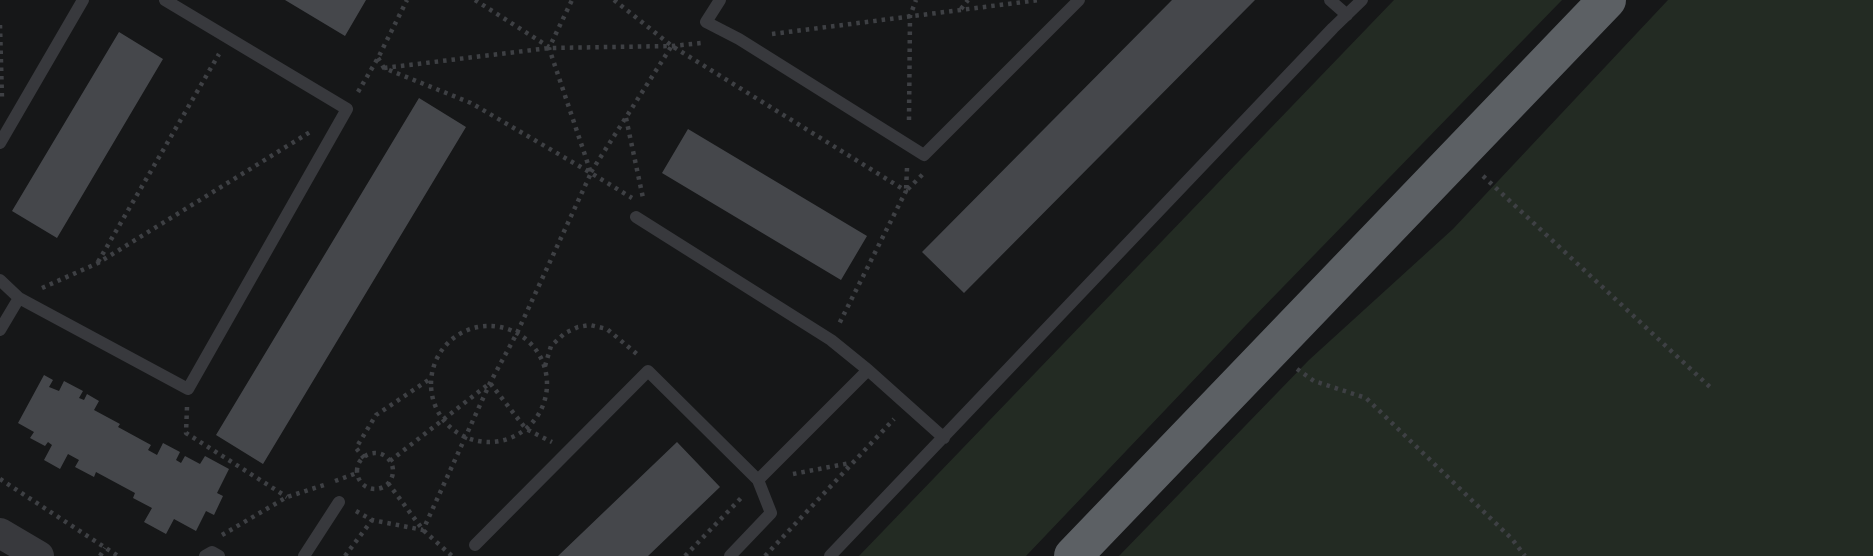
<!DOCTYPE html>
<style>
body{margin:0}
canvas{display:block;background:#161718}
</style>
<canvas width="1873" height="556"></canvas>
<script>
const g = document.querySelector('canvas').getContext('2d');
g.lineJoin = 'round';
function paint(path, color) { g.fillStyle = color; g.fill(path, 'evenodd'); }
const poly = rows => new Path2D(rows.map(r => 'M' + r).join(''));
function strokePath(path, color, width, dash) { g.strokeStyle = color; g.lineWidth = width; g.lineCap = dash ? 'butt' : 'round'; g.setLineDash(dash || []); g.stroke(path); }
const green = poly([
 [1394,0,1562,0,1246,325,1026,556,859,556],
 [1668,0,1873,0,1873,556,1119,556,1309,360,1453,229]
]);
const building = poly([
 [285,0,366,0,345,36],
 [1172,0,1255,0,964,293,922,252],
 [119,32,163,59,57,238,12,211],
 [419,98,466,127,263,464,216,435],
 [688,129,867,236,841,280,662,173],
 [44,375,53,380,49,387,59,391,64,381,83,391,79,398,84,400,87,394,99,401,94,410,120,424,118,427,151,445,148,450,157,455,163,443,180,452,176,460,181,463,185,456,200,464,205,456,229,469,217,493,223,496,214,515,206,511,196,531,174,519,166,534,144,522,152,508,133,498,135,493,96,472,94,477,75,467,79,460,68,454,60,469,44,460,52,445,48,442,45,446,30,438,34,432,18,423],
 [677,442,720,487,648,556,558,556]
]);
const path = poly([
 [475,0,549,47],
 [614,0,672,46,906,191,839,324],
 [961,9,968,0],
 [0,25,2,98],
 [772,34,1039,0],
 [378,58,384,68,471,103,591,173,549,48,572,0],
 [384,68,549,48,672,46,701,43],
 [358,92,378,58,407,0],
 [626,118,643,198],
 [909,120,910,16,916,0],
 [907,168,906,191,923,174],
 [591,172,671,47],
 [1483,176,1711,388],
 [98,262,219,54],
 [42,288,98,263,310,132],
 '431 384a58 58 0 1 1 116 0a58 58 0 1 1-116 0Z',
 [545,366,551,346,565,333,578,327,590,325,607,329,638,355],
 [1297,369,1314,381,1366,398,1512,539,1525,556],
 [187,407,186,433,287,497],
 '357 471a18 18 0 1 1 36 0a18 18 0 1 1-36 0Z',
 [364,458,356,448,376,415,430,379],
 [390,461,490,383,526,429,552,442],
 [793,474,850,463],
 [0,479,118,556],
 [335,481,357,473],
 [388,483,423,530,452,556],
 [356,511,372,520,423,530,490,383,517,333,591,173,632,198],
 [222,535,287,497,327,484],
 [100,556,105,548],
 [345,556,372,520],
 [685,556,743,496],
 [765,556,894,419]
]);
const service = poly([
 [720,0,706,22,739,39,924,155,1079,0],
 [1330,0,1347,15],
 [0,143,83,0],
 [636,217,831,340,868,370,944,438],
 [0,280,19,298,188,389,347,109,165,0],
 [0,330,19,298],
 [758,480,868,370],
 [475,545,648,371,758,480,771,513,730,556],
 [205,556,212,552,219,556],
 [304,556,339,502],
 [830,556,1333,28,1362,0]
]);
const tertiary = poly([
 [0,533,39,556]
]);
const trunk = poly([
 [1073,556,1607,0]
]);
paint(green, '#232b23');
paint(building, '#45474b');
strokePath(path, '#3e4044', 4.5, [3.5, 5]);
strokePath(service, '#38393d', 12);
strokePath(tertiary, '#38393d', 30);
strokePath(trunk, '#5c6064', 38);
</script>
